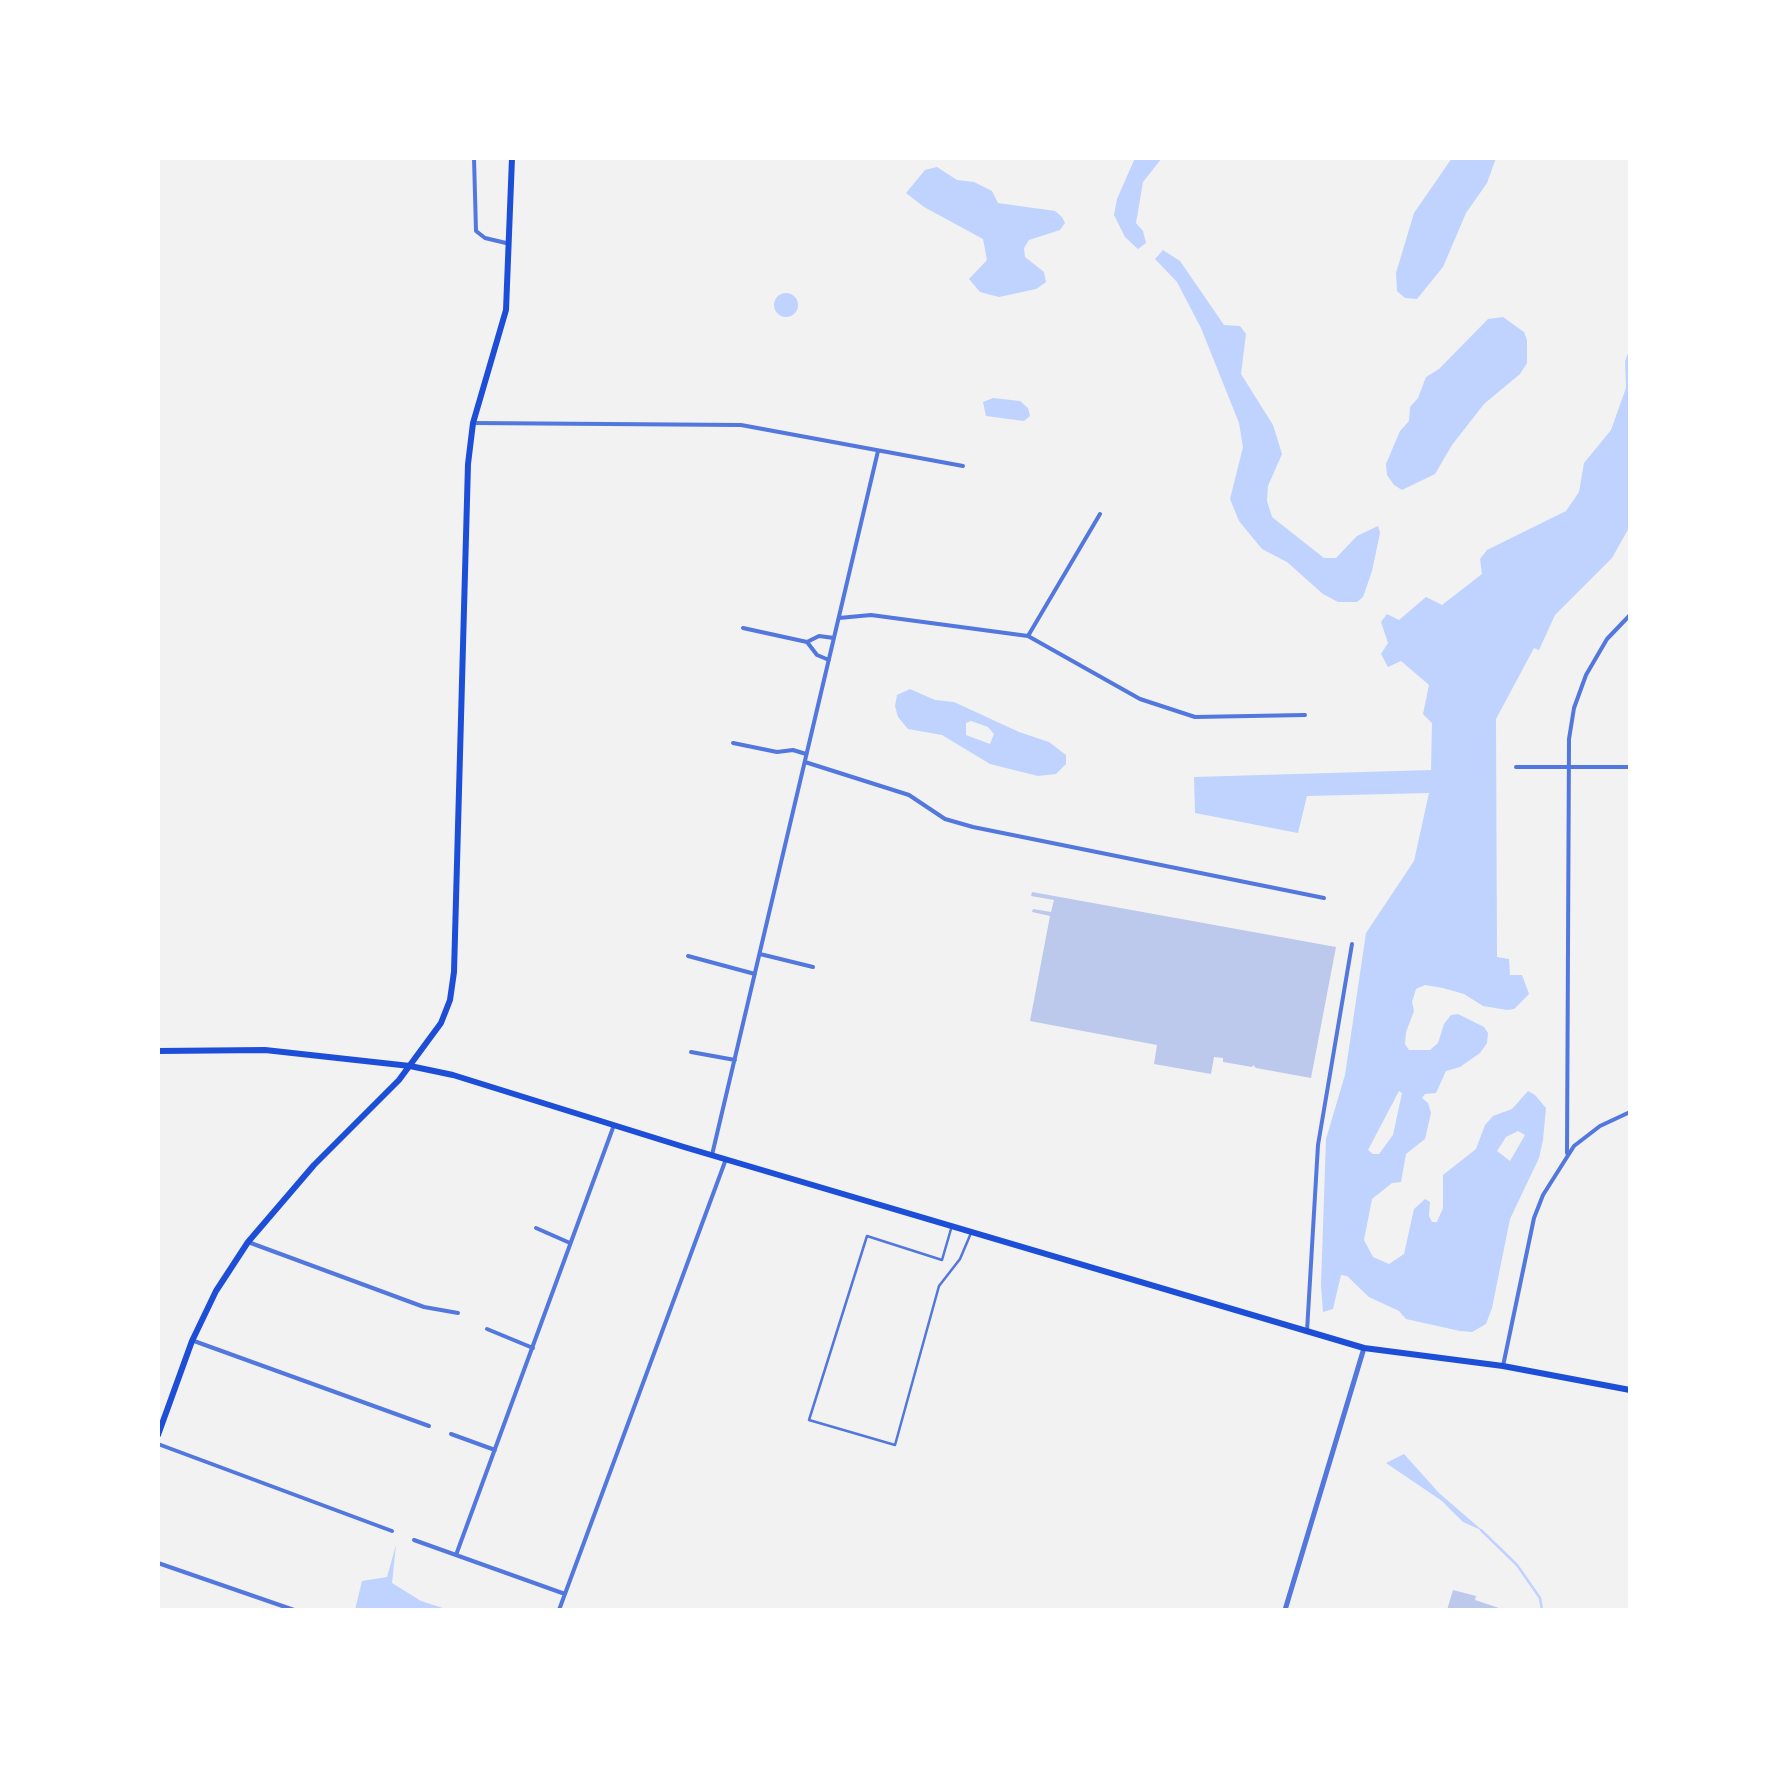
<!DOCTYPE html>
<style>
body{margin:0}
#map{position:relative;width:1788px;height:1768px;overflow:hidden;background:#f2f2f2;font-family:"Work Sans",sans-serif}
canvas{display:block}
.frame{position:absolute;inset:0;border:160px solid #fff;pointer-events:none}
</style>
<div id="map">
<canvas width="1788" height="1768"></canvas>
<div class="frame"></div>
</div>
<script>
const g = document.querySelector('canvas').getContext('2d');
g.lineJoin = 'round';
function paint(path, color) { g.fillStyle = color; g.fill(path, 'evenodd'); }
const poly = rows => new Path2D(rows.map(r => 'M' + r).join(''));
function strokePath(path, color, width, dash) { g.strokeStyle = color; g.lineWidth = width; g.lineCap = dash ? 'butt' : 'round'; g.setLineDash(dash || []); g.stroke(path); }
const water = poly([
 [1135,158,1162,158,1143,182,1136,223,1143,231,1146,243,1138,249,1125,237,1114,215,1117,199],
 [1452,158,1496,158,1487,183,1466,213,1443,267,1417,299,1405,298,1397,291,1396,273,1414,213],
 [937,167,957,180,974,182,992,191,998,203,1055,211,1062,217,1065,223,1060,230,1029,240,1024,248,1025,257,1044,272,1046,282,1036,289,999,297,980,292,969,279,987,260,983,239,924,207,906,193,925,170],
 [1163,250,1180,261,1224,325,1240,326,1246,334,1241,374,1273,425,1282,454,1268,486,1267,501,1272,517,1324,558,1336,558,1357,536,1378,526,1380,533,1372,571,1363,597,1357,602,1338,602,1323,594,1287,562,1262,549,1239,521,1230,499,1243,447,1239,423,1201,328,1177,282,1155,259],
 '774 305a12 12 0 1 1 24 0a12 12 0 1 1-24 0Z',
 [1503,317,1524,332,1527,340,1527,363,1520,374,1484,404,1452,445,1435,474,1402,490,1394,485,1387,475,1386,464,1400,431,1409,421,1410,407,1418,398,1426,377,1439,369,1488,319],
 [1630,348,1630,526,1612,558,1555,615,1539,650,1534,648,1496,719,1497,957,1509,959,1510,975,1522,975,1529,994,1514,1009,1507,1010,1483,1006,1464,994,1443,988,1425,985,1416,989,1412,1002,1414,1011,1406,1032,1405,1044,1409,1050,1430,1050,1438,1043,1444,1024,1451,1015,1458,1014,1484,1027,1488,1033,1487,1043,1480,1053,1460,1067,1446,1071,1436,1093,1425,1094,1422,1098,1428,1103,1431,1113,1425,1139,1406,1154,1401,1182,1392,1183,1372,1199,1364,1240,1373,1257,1389,1264,1404,1254,1414,1209,1425,1199,1430,1202,1429,1216,1432,1222,1437,1222,1443,1208,1443,1175,1476,1149,1485,1125,1493,1116,1512,1109,1528,1091,1535,1095,1546,1108,1543,1140,1539,1158,1510,1219,1492,1308,1486,1324,1472,1332,1460,1331,1406,1319,1399,1311,1369,1297,1347,1276,1341,1275,1333,1309,1323,1312,1321,1285,1326,1139,1345,1075,1366,933,1414,861,1429,793,1307,796,1298,833,1195,813,1194,777,1431,770,1432,723,1423,714,1429,685,1401,661,1388,667,1381,654,1388,643,1381,622,1387,614,1399,620,1426,597,1442,605,1482,574,1480,559,1487,550,1566,511,1579,492,1584,463,1611,430,1626,388,1625,361],
 [1399,1091,1402,1093,1393,1135,1379,1154,1373,1154,1368,1150],
 [1518,1131,1525,1135,1510,1161,1497,1151,1506,1137],
 [993,398,1020,401,1028,408,1030,416,1024,421,986,416,983,402],
 [910,689,935,700,954,702,1019,732,1049,742,1066,755,1066,764,1056,774,1038,776,990,764,942,735,908,729,898,717,895,706,897,695],
 [971,721,988,727,994,734,990,744,966,735,966,723],
 [1404,1454,1439,1493,1483,1531,1463,1522,1442,1501,1386,1463],
 [396,1545,392,1583,421,1601,449,1610,355,1610,362,1581,387,1577]
]);
const stream = poly([
 [1481,1530,1517,1565,1540,1598,1542,1610]
]);
const building = poly([
 [1032,892,1336,947,1311,1078,1256,1068,1253,1065,1252,1067,1223,1062,1223,1058,1214,1057,1211,1074,1154,1064,1157,1045,1030,1021,1050,916,1032,912,1033,909,1051,912,1054,900,1031,896],
 [1453,1590,1476,1596,1475,1600,1505,1610,1447,1610]
]);
const service = poly([
 [951,1229,942,1260,867,1236,809,1420,895,1445,939,1286,960,1259,971,1233]
]);
const minor = poly([
 [474,158,476,231,485,238,506,243],
 [473,423,741,425,963,466],
 [839,618,871,615,1028,636,1140,699,1195,717,1305,715],
 [743,628,807,642,819,636,834,638],
 [1028,636,1100,514],
 [807,642,817,655,829,660],
 [733,743,777,752,793,750,806,754],
 [805,762,909,795,945,819,973,827,1324,898],
 [1516,767,1630,767],
 [760,954,813,967],
 [688,956,755,974],
 [691,1052,735,1060],
 [1567,1153,1569,739,1574,708,1586,675,1607,639,1630,615],
 [712,1155,878,451],
 [536,1228,570,1243],
 [248,1242,424,1307,458,1313],
 [487,1329,533,1348],
 [1307,1331,1318,1145,1352,944],
 [194,1341,429,1426],
 [1503,1366,1534,1218,1543,1195,1574,1146,1600,1126,1630,1112],
 [451,1434,495,1450],
 [158,1444,392,1531],
 [414,1540,565,1594],
 [456,1555,614,1125],
 [158,1563,294,1610],
 [559,1610,726,1159]
]);
const tertiary = poly([
 [1285,1610,1364,1348]
]);
const secondary = poly([
 [158,1435,192,1341,216,1291,248,1242,314,1165,399,1080,441,1023,450,1000,454,972,468,464,473,423,506,310,512,158]
]);
const primary = poly([
 [158,1051,265,1050,410,1066,453,1075,684,1147,1364,1348,1503,1366,1630,1390]
]);
paint(water, '#bfd3fe');
strokePath(stream, '#bfd3fe', 2.5);
paint(building, '#bdc9ec');
strokePath(service, '#5277de', 2.5);
strokePath(minor, '#5277de', 4);
strokePath(tertiary, '#5277de', 5);
strokePath(secondary, '#1d4ed8', 6);
strokePath(primary, '#1d4ed8', 6);
</script>
